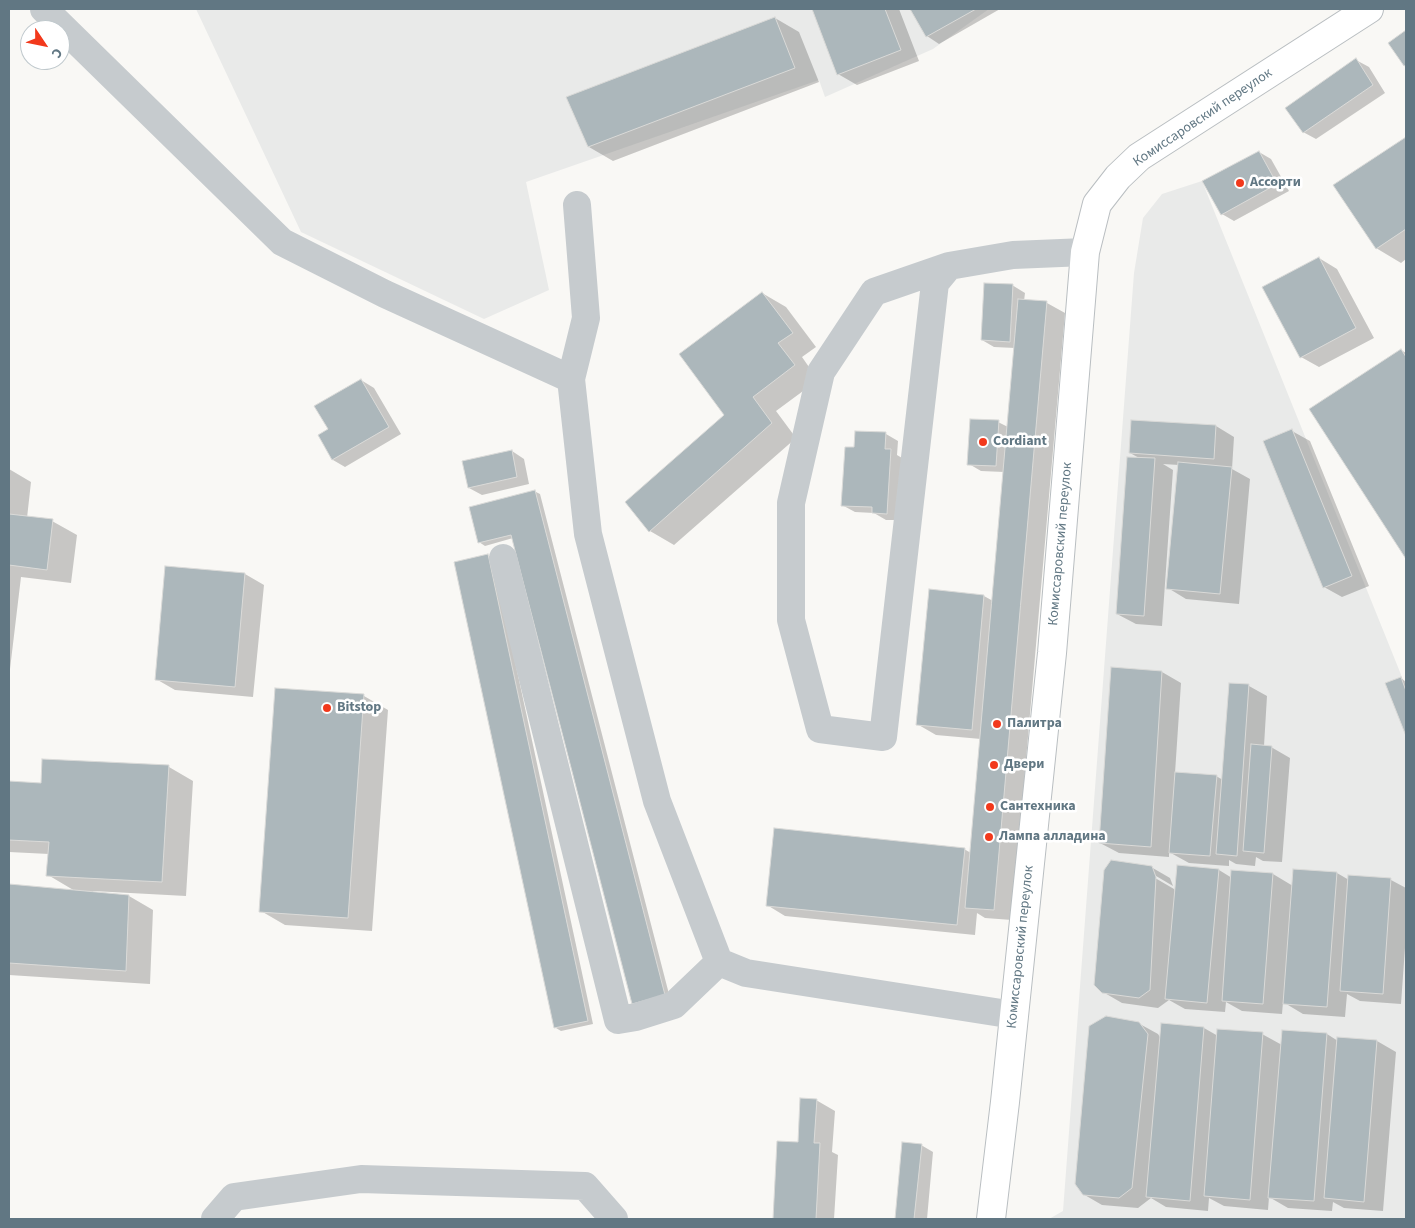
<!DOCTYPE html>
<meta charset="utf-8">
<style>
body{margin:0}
#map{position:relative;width:1415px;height:1228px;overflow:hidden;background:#f9f8f5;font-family:"Source Sans 3",sans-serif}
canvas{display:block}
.frame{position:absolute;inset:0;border:10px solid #617783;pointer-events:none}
.north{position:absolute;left:20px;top:20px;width:50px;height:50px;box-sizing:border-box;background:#fff;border:1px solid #c0c9cd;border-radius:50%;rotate:124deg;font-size:14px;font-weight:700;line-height:20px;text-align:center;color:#617783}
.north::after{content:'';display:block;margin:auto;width:18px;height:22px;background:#f2391c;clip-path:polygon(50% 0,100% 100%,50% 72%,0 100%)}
</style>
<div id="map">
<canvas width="1415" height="1228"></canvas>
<div class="frame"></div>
<div class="north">С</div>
</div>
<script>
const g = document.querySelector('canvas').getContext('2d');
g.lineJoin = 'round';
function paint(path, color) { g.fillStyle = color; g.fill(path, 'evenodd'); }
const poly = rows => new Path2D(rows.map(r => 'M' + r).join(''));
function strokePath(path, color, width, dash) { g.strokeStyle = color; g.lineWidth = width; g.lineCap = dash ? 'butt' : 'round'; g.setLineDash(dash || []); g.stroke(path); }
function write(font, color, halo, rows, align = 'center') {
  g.font = font + ' "Source Sans 3",sans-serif'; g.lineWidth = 5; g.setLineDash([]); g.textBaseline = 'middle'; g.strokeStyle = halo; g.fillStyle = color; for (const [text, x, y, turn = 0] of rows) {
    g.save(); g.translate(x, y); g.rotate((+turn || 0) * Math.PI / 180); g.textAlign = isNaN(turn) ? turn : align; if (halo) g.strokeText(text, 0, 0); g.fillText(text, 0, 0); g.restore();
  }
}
const built = poly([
 [196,9,989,9,933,49,825,97,819,80,526,182,549,290,484,319,301,232],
 [1202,181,1406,687,1406,1219,1049,1219,1063,1211,1134,273,1143,218,1162,194]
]);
const shadow = poly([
 [813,9,899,9,919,61,857,85,838,74],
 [911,9,1000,9,939,44,927,36],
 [775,18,799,32,819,82,613,161,589,147],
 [1356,60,1369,67,1385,93,1316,139,1303,132],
 [1406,138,1406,259,1401,263,1376,248,1335,185],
 [1259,152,1271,159,1289,191,1234,221,1222,214],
 [1319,258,1337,269,1374,338,1319,367,1301,357],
 [1012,285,1025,293,1024,301,1047,303,1065,313,1012,920,985,918,977,913,975,935,785,916,767,905,964,849,971,853,981,739,936,735,917,724,930,591,984,596,993,601,1004,472,981,471,969,464,998,422,1008,427,1015,348,994,347,982,340],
 [762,293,786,307,816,347,802,357,818,380,776,411,796,438,674,545,650,531,726,415],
 [1401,350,1406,353,1406,556,1311,410],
 [361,380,374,388,401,434,345,467,333,460,319,435,329,430],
 [1216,426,1234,437,1232,469,1250,479,1239,604,1186,599,1168,588,1179,465,1163,464,1173,470,1162,626,1136,624,1117,614,1141,459,1130,453],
 [1292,431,1310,441,1369,586,1342,597,1324,587],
 [886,434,898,441,897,455,902,458,899,520,886,520,874,513,855,512,842,505,855,449],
 [512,451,524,459,529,484,482,495,469,488],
 [9,469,31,482,27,518,52,521,77,535,71,583,21,577,10,669],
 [534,491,540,494,670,998,639,1007,513,538,485,546,479,542],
 [488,555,493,559,593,1024,561,1031,556,1028],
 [166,568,245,574,264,585,253,697,175,690,156,679],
 [1112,669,1162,672,1181,683,1175,773,1216,776,1223,780,1249,686,1267,696,1264,746,1271,747,1290,758,1282,862,1263,861,1256,857,1255,866,1236,864,1229,860,1229,866,1189,863,1169,852,1169,857,1119,853,1100,843],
 [1401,678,1406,682,1406,733,1387,684],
 [277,689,364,696,388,710,372,931,285,925,261,911],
 [169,767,193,781,186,896,93,891,93,893,129,896,153,910,150,984,9,975,9,885,75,891,48,875,49,854,9,852,9,783,42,784],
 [1151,867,1170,878,1173,886,1151,873,1150,875,1174,889,1176,894,1219,870,1232,878,1273,874,1293,886,1337,873,1349,880,1391,880,1406,888,1406,934,1401,1004,1360,1001,1347,994,1345,1017,1303,1014,1283,1002,1282,1014,1242,1011,1226,1002,1225,1012,1185,1009,1169,1000,1158,1008,1122,1003,1103,992],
 [1138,1023,1158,1034,1161,1039,1162,1024,1204,1028,1218,1036,1262,1034,1282,1045,1283,1031,1327,1034,1338,1041,1339,1038,1377,1041,1396,1052,1383,1211,1344,1208,1333,1202,1332,1211,1288,1208,1269,1197,1268,1210,1224,1206,1209,1198,1208,1211,1166,1207,1151,1198,1138,1208,1102,1205,1083,1194],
 [816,1100,835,1111,832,1152,838,1155,834,1219,774,1219,778,1142,799,1143],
 [903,1144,921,1145,933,1152,927,1219,896,1219]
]);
const building = poly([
 [812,9,885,9,901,50,837,75,812,9],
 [910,9,976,9,926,37,910,9],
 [775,17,795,68,588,147,566,97,775,17],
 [1406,30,1406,65,1404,66,1388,43,1406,30],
 [1356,58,1373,85,1303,133,1285,108,1356,58],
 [1406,137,1406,229,1376,249,1333,185,1406,137],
 [1259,151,1277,184,1221,215,1202,181,1259,151],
 [1319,257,1356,328,1300,358,1262,287,1319,257],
 [984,283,1013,284,1010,342,981,340,984,283],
 [762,292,793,333,778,343,795,365,753,397,772,423,649,532,625,502,724,415,679,354,762,292],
 [1018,299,1047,301,994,910,965,908,1018,299],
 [1401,349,1406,357,1406,559,1309,409,1401,349],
 [361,379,389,427,332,460,318,435,328,429,314,406,361,379],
 [970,419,999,420,996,466,967,465,970,419],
 [1131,420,1216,425,1214,459,1129,453,1131,420],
 [1292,429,1352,576,1323,588,1263,441,1292,429],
 [855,431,886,432,885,449,891,449,887,514,872,513,872,507,841,506,845,447,854,447,855,431],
 [512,450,517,477,468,488,462,461,512,450],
 [1127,457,1155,458,1144,616,1116,614,1127,457],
 [1178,462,1232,467,1220,594,1166,589,1178,462],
 [535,490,665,995,632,1004,511,535,478,543,469,507,535,490],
 [9,514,53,519,47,570,9,565,9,514],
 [488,554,588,1021,554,1028,454,562,488,554],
 [165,566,245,573,235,687,155,680,165,566],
 [929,589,984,595,972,730,916,725,929,589],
 [1111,667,1162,671,1151,847,1099,843,1111,667],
 [1401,677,1406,691,1406,736,1385,683,1401,677],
 [1229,683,1249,684,1237,856,1216,854,1229,683],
 [275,688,364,694,348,918,259,912,275,688],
 [1251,744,1272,746,1264,853,1243,851,1251,744],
 [42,759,169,765,162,882,46,876,49,842,9,840,9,781,41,783,42,759],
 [1175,772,1217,775,1210,856,1169,853,1175,772],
 [774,828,965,848,957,925,766,906,774,828],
 [1111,860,1152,866,1156,877,1150,990,1139,998,1102,993,1094,985,1104,870,1111,860],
 [1177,865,1219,869,1207,1003,1165,999,1177,865],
 [1293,869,1337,872,1327,1007,1283,1004,1293,869],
 [1231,870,1273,873,1263,1004,1222,1001,1231,870],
 [1348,875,1391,878,1383,994,1340,991,1348,875],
 [9,884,129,895,126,971,9,963,9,884],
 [1106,1016,1139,1022,1148,1034,1132,1188,1119,1198,1083,1195,1075,1184,1089,1026,1106,1016],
 [1161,1023,1204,1027,1190,1201,1146,1197,1161,1023],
 [1217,1029,1263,1032,1250,1200,1204,1196,1217,1029],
 [1282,1030,1327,1033,1314,1201,1268,1198,1282,1030],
 [1337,1037,1377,1040,1364,1202,1324,1198,1337,1037],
 [800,1098,817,1099,814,1143,820,1143,816,1219,773,1219,777,1141,798,1142,800,1098],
 [902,1142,922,1144,914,1219,895,1219,902,1142]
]);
const minor = poly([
 [44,9,282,242,385,294,571,379],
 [577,205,586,318,571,379,588,534,657,801,719,962,746,973,1014,1015],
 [949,266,874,292,821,372,791,503,791,620,820,729,883,737,935,283,949,266,1013,255,1085,252],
 [503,558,618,1020,636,1017,674,1005,719,962],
 [215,1219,234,1197,361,1179,585,1186,614,1219]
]);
const major = poly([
 [991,1219,1005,1102,1052,653,1085,252,1097,204,1118,177,1139,157,1369,9]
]);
const markers = [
 [1240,183,5,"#f2391c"],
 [983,442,5,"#f2391c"],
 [327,708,5,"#f2391c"],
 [997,724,5,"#f2391c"],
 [994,765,5,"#f2391c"],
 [990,807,5,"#f2391c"],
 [989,837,5,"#f2391c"]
];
const streetNames = [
 ["Комиссаровский переулок",1203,118,-34],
 ["Комиссаровский переулок",1061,544,-85],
 ["Комиссаровский переулок",1021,947,-84]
];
const poiNames = [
 ["Ассорти",1250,183],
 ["Cordiant",993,442],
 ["Bitstop",337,708],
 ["Палитра",1007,724],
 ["Двери",1004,765],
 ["Сантехника",1000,807],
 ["Лампа алладина",999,837]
];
paint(built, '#e9eae9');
paint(shadow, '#0003');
paint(building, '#acb7bb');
strokePath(building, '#dadad8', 1);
strokePath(major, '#b9bec1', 30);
strokePath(minor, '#c6cbce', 28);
strokePath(major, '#fff', 28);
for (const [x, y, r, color] of markers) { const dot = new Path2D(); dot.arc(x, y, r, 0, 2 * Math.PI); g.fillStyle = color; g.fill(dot); strokePath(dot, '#fff', 2); }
write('14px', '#617783', '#fff', streetNames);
write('bold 14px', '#617783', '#fff', poiNames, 'left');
</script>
